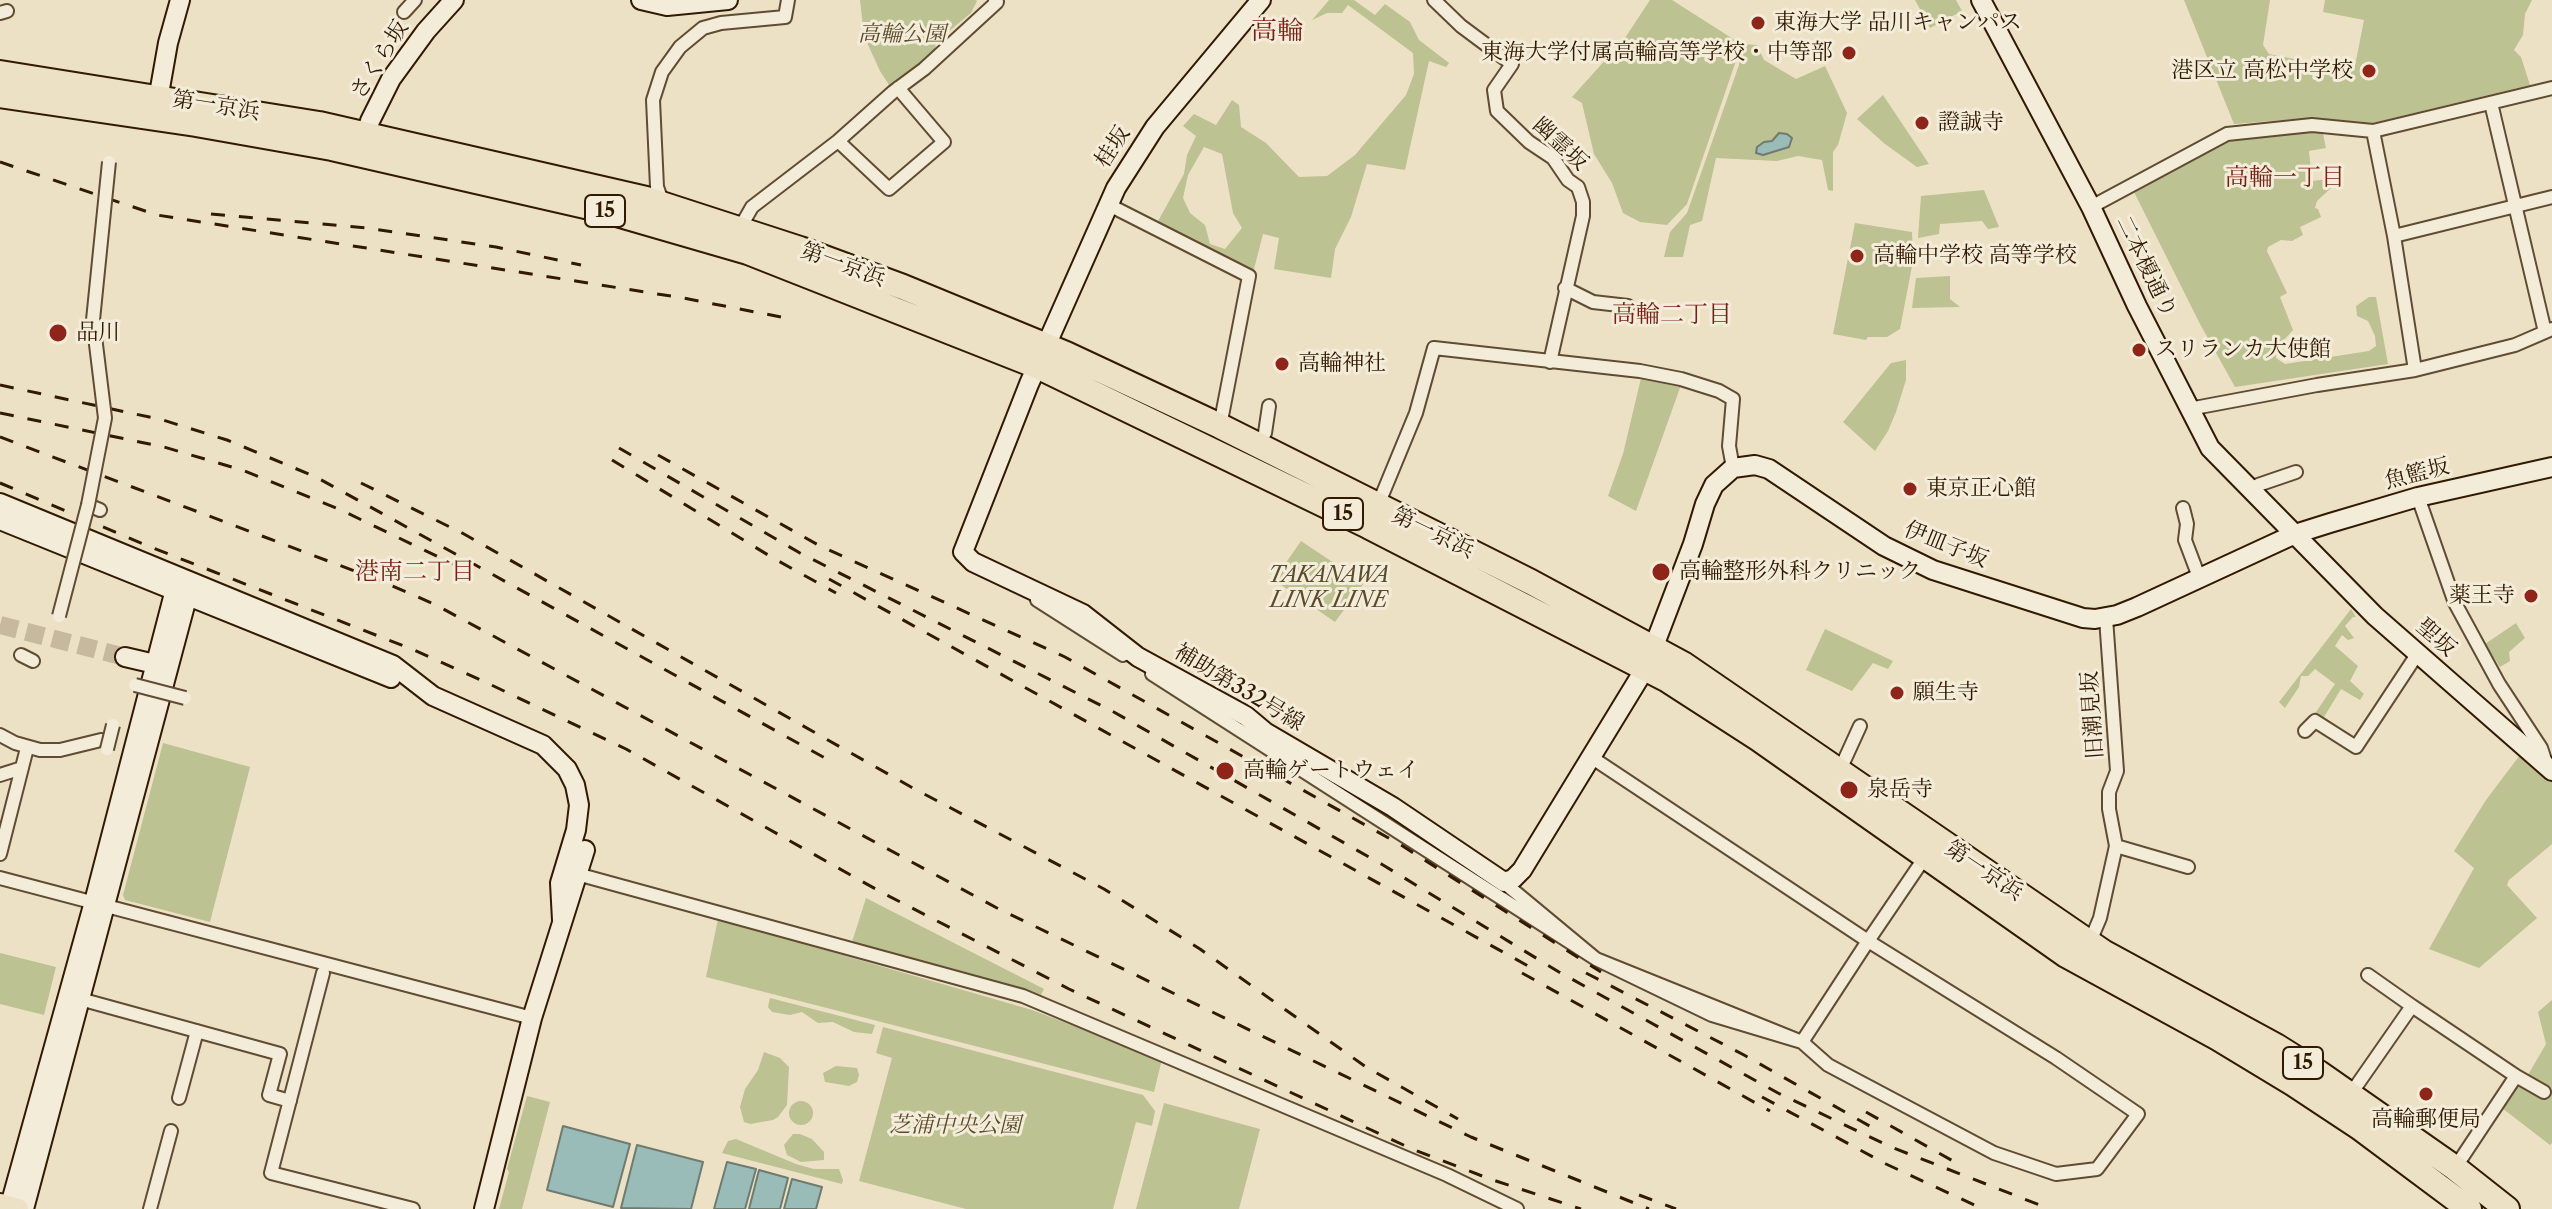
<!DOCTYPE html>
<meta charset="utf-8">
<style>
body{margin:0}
canvas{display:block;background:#ece1c5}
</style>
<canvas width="2552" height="1209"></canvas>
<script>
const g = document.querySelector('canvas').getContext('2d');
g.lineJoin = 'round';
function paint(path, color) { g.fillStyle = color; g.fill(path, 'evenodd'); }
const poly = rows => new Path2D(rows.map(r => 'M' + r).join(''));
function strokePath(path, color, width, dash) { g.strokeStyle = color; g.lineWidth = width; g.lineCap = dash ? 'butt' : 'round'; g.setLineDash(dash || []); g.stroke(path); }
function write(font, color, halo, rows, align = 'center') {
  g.font = font + ' "Libre Caslon Text","Noto Serif JP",serif'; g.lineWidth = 6; g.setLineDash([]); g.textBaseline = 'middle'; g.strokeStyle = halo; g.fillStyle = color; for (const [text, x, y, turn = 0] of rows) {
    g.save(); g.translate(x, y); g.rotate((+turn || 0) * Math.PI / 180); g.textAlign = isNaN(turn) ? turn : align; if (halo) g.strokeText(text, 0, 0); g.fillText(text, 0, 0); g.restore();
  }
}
const green = poly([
 [860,0,976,0,977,1,971,13,936,42,935,51,916,69,891,88,880,71,864,36],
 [1329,0,1354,0,1375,15,1385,4,1410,22,1419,40,1449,63,1446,67,1429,61,1405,170,1367,164,1351,217,1335,249,1331,278,1274,269,1279,238,1263,234,1253,273,1157,223,1184,174,1187,155,1196,136,1183,126,1194,114,1216,125,1232,100,1239,105,1241,127,1266,143,1299,177,1327,176,1355,155,1406,95,1414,74,1413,53,1348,5,1342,13,1327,13,1312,20],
 [1204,147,1222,154,1233,213,1242,228,1225,249,1210,244,1205,225,1190,213,1183,198,1188,175],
 [1650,0,1672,0,1741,44,1757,45,1764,60,1796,79,1825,66,1847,113,1838,145,1833,152,1833,191,1828,190,1822,160,1798,156,1777,161,1716,158,1702,221,1690,225,1683,257,1664,257,1670,232,1687,213,1739,65,1740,49,1687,204,1667,225,1640,222,1623,213,1612,183,1594,154,1582,103,1572,97,1625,38],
 [1915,0,1956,0,1962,11,1930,28],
 [2184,0,2270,0,2263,45,2269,54,2354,71,2364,20,2323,12,2325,0,2532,0,2525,14,2523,35,2514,50,2521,57,2530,85,2369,124,2309,118,2234,124],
 [1883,95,1929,164,1917,167,1885,144,1857,119],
 [2322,129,2326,148,2309,151,2312,181,2330,179,2331,188,2317,201,2315,208,2318,209,2321,217,2300,227,2303,235,2292,241,2281,240,2268,247,2267,251,2287,293,2280,297,2293,330,2275,350,2276,358,2285,364,2369,351,2376,346,2375,336,2368,321,2357,316,2356,306,2369,297,2376,297,2388,364,2235,387,2200,324,2133,190,2227,137],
 [1984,190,1999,227,1988,229,1982,221,1940,224,1939,234,1918,238,1921,196],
 [1855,223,1912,232,1913,261,1900,329,1887,337,1868,337,1866,340,1833,334],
 [1950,276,1950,299,1960,307,1912,308,1916,278],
 [1906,360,1906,380,1896,412,1888,431,1875,451,1843,422,1891,363],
 [1641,378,1681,385,1636,511,1608,496,1623,454],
 [1301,541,1364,583,1335,622,1274,580],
 [2351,609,2356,617,2353,617,2345,626,2354,638,2348,640,2342,635,2335,646,2358,666,2350,681,2364,694,2360,700,2341,689,2324,717,2334,724,2332,726,2314,715,2335,684,2315,669,2308,676,2301,676,2299,687,2285,708,2279,702],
 [2516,623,2525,638,2509,652,2510,661,2500,667,2485,644],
 [1825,629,1893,661,1888,669,1873,663,1852,691,1806,670],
 [163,743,250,767,210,922,125,900,123,895],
 [2520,755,2552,782,2552,844,2509,880,2507,885,2537,918,2479,968,2429,949,2474,868,2454,851,2486,800],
 [866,898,1044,989,1041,995,852,942],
 [718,919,1032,1010,1162,1059,1154,1092,706,977],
 [0,953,56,967,44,1015,0,1004],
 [770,998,875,1025,872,1034,854,1032,833,1022,818,1023,802,1012,790,1015,772,1012,768,1007],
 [2552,1000,2552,1143,2550,1145,2502,1108,2519,1083,2525,1080,2546,1044,2538,1012],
 [883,1027,1143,1095,1155,1111,1152,1126,1136,1122,1113,1209,966,1209,859,1181,892,1058,876,1053],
 [764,1052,780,1058,789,1067,787,1105,778,1117,773,1120,750,1124,744,1122,740,1107,745,1089,758,1070],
 [836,1066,857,1068,859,1075,857,1082,849,1086,825,1082,823,1073],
 [527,1096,550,1102,522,1209,499,1209,509,1172,507,1169],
 '789 1113a12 12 0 1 1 24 0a12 12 0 1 1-24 0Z',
 [1164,1103,1260,1129,1239,1209,1136,1209],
 [793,1134,800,1134,812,1139,824,1152,824,1160,801,1162,787,1155,784,1145],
 [736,1139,796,1164,814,1169,839,1169,843,1180,842,1184,722,1153,728,1141]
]);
const water = poly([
 [1779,133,1787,134,1792,138,1789,147,1763,155,1756,153,1757,147,1764,142,1772,141,1779,133],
 [563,1126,630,1144,613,1207,547,1190,563,1126],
 [637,1145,703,1162,691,1209,621,1208,637,1145],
 [727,1162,756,1169,745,1209,714,1209,727,1162],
 [759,1170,788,1178,780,1209,749,1209,759,1170],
 [792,1179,822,1187,816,1209,784,1209,792,1179]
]);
const secondaryTunnel = poly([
 [0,625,125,657]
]);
const street = poly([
 [1434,0,1461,26,1512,64,1494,90,1497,111,1529,142,1553,158,1568,180,1578,187,1583,202,1583,216,1550,362],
 [404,12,415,0],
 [0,13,7,11],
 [2491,103,2545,332],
 [2373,131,2394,236,2415,370],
 [838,141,889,189,944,142,898,88],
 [663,204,657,187,653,100,662,72,680,47,703,28,721,23,785,17,788,0],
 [1109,205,1249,276,1220,426],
 [2091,207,2227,134,2312,125,2373,131,2552,88],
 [740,228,752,207,838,141,893,92,924,69,997,2,995,0],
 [2394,236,2552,197],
 [1565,288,1593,302,1628,306],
 [2189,409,2317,385,2415,370,2515,345,2552,329],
 [1265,433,1269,406],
 [2258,485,2296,472],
 [2418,497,2455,603,2499,684,2541,748,2546,763],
 [88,505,100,510],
 [1378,505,1416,413,1434,348,1640,371,1681,379,1719,391,1733,399,1729,446,1733,468],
 [2183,508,2187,524,2185,540,2199,577],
 [1037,600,1123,655],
 [21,655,33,661],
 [1152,674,1596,959,1802,1042,1712,1015,1596,959,1508,886,1513,877],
 [2305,731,2315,721,2356,747,2418,653],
 [0,735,15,743,40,750,60,750,101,740],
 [1595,751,1591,757,1868,941,1802,1042,1828,1065,1994,1153,2056,1174,2097,1169,2138,1114,2056,1058,1868,941,1925,857],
 [1839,772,1860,726],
 [0,775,22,768],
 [2116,846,2188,867],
 [0,854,27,748],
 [577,874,1023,996,1447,1175,1517,1209],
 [0,878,532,1018],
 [2089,944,2100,918,2116,846,2109,809,2109,792,2117,771,2106,618],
 [323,973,271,1173,413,1209],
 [2368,975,2412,1006],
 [80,999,280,1054,269,1095,290,1101],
 [2516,1076,2544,1092],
 [2350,1095,2412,1006,2516,1076,2455,1168],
 [179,1098,197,1031],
 [150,1209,171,1131]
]);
const secondary = poly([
 [641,0,667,6,728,0],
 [1261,0,1155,127,1116,188,1029,384,963,552,973,562,1083,614,1138,657,1246,716,1265,732,1393,807,1504,882,1513,879,1522,870,1646,667,1693,544,1705,504,1714,485,1733,468,1755,465,1769,469,1884,546,1933,570,2083,618,2095,619,2117,615,2137,607,2295,534,2330,523,2418,497,2552,467],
 [1981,0,2091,207,2137,306,2210,448,2375,616,2552,771],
 [156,111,168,43,180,0],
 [363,145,370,121,391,79,426,31,454,0],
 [0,503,393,665,433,696,543,745,567,769,575,785,579,805,576,830,560,883,562,920],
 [0,520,391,678],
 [125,657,155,664],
 [9,1209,94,902,178,578],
 [24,1209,191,583],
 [484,1209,532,1018,585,850]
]);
const primary = poly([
 [0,1204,18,1209]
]);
const highway = poly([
 [0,73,319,124,646,199,800,249,903,287,1066,354,1220,426,1531,582,1683,664,2103,952,2276,1046,2319,1073,2455,1168,2507,1209],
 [0,95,196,124,332,148,603,210,748,252,1037,366,1368,526,1666,679,1759,739,2066,955,2218,1038,2294,1084,2359,1127,2469,1209]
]);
const rail = poly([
 [0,162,157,215,683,298,781,317],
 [211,214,367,228,496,247,581,265],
 [0,385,163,420,227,440,316,477,825,758],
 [0,413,164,447,242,470,341,510,453,564],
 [0,437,381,581,434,604,997,908,1471,1137,1649,1209],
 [619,448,800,553,1112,711,1383,865,1559,972,1778,1093,1891,1147,2050,1209],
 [658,455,820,546,1065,657,1401,845,1601,972],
 [612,460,773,558,836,593],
 [0,483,148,546,414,650,483,681,626,749,881,892,1069,989,1412,1149,1490,1179,1581,1209],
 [361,483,464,534,911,787,1104,889,1200,949,1366,1067,1458,1119],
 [829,579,1539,972],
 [1522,973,1770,1111],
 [1586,973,1744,1055,1875,1129],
 [1762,1097,1886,1164,1983,1209],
 [1866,1112,1960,1165],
 [1639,1195,1676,1209]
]);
const streetBridge = poly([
 [59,616,88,505,105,418,93,320,109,162],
 [135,685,185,698],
 [107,749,113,725]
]);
const markers = [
 [1758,23,8,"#8f2418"],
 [1849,53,8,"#8f2418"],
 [2369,71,8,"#8f2418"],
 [1922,123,8,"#8f2418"],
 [1857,256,8,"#8f2418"],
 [58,333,10,"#8f2418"],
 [2139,350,8,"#8f2418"],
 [1282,364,8,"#8f2418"],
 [1910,489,8,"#8f2418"],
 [1661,572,10,"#8f2418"],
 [2531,596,8,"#8f2418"],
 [1897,693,8,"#8f2418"],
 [1225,771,10,"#8f2418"],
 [1849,790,10,"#8f2418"],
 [2426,1094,8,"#8f2418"]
];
const shields = [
 [605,211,40],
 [1343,514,40],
 [2303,1063,40]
];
const shieldNames = [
 ["15",605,211],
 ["15",1343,514],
 ["15",2303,1063]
];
const poiNames = [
 ["東海大学 品川キャンパス",1774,23],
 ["東海大学付属高輪高等学校・中等部",1833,53,"right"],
 ["港区立 高松中学校",2353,71,"right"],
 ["證誠寺",1938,123],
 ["高輪中学校 高等学校",1873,256],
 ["品川",76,333],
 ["スリランカ大使館",2155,350],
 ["高輪神社",1298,364],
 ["東京正心館",1926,489],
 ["高輪整形外科クリニック",1679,572],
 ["薬王寺",2515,596,"right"],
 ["願生寺",1913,693],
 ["高輪ゲートウェイ",1243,771],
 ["泉岳寺",1867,790],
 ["高輪郵便局",2426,1120,"center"]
];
const parkNames = [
 ["高輪公園",902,35],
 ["TAKANAWA",1329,576],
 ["LINK LINE",1329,601],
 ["芝浦中央公園",955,1126]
];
const streetNames = [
 ["さくら坂",380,60,-58],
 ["第一京浜",216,106,9],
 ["幽霊坂",1560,144,43],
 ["桂坂",1113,147,-57],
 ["第一京浜",843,265,20],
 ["二本榎通り",2146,267,64],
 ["魚籃坂",2417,474,-14],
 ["第一京浜",1433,533,26],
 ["伊皿子坂",1946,545,22],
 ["聖坂",2436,638,41],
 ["補助第332号線",1239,688,31],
 ["旧潮見坂",2093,715,-94],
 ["第一京浜",1984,871,34]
];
const neighbourhoodNames = [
 ["高輪一丁目",2285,178],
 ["高輪二丁目",1672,315],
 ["港南二丁目",415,572]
];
const quarterNames = [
 ["高輪",1277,31]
];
paint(green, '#bcc291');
paint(water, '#99bcb8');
strokePath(water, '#6f7b6f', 2);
strokePath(secondaryTunnel, '#c7b99e', 18, [18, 9]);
strokePath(street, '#604c32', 16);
strokePath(secondary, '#311a01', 22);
strokePath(primary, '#311a01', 24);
strokePath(highway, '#311a01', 28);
strokePath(street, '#f3ecd9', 12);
strokePath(secondary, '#f3ecd9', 18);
strokePath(primary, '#ece1c5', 20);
strokePath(highway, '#ece1c5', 24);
strokePath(rail, '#311a01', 3, [14, 14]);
strokePath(streetBridge, '#604c32', 16, []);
strokePath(streetBridge, '#f3ecd9', 12);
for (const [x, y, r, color] of markers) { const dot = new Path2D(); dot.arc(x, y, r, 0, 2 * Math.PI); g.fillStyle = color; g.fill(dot); strokePath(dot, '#f3ecd9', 3); }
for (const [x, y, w] of shields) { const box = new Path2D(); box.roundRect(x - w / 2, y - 16, w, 32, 6); g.fillStyle = '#f3ecd9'; g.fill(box); strokePath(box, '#311a01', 2); }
write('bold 20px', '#311a01', null, shieldNames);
write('22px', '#311a01', '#f3ecd9', poiNames, 'left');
write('italic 22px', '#5b4c2c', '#f3ecd9', parkNames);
write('22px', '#311a01', '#f3ecd9', streetNames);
write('24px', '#7a1f14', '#f3ecd9', neighbourhoodNames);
write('26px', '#7a1f14', '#f3ecd9', quarterNames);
</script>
